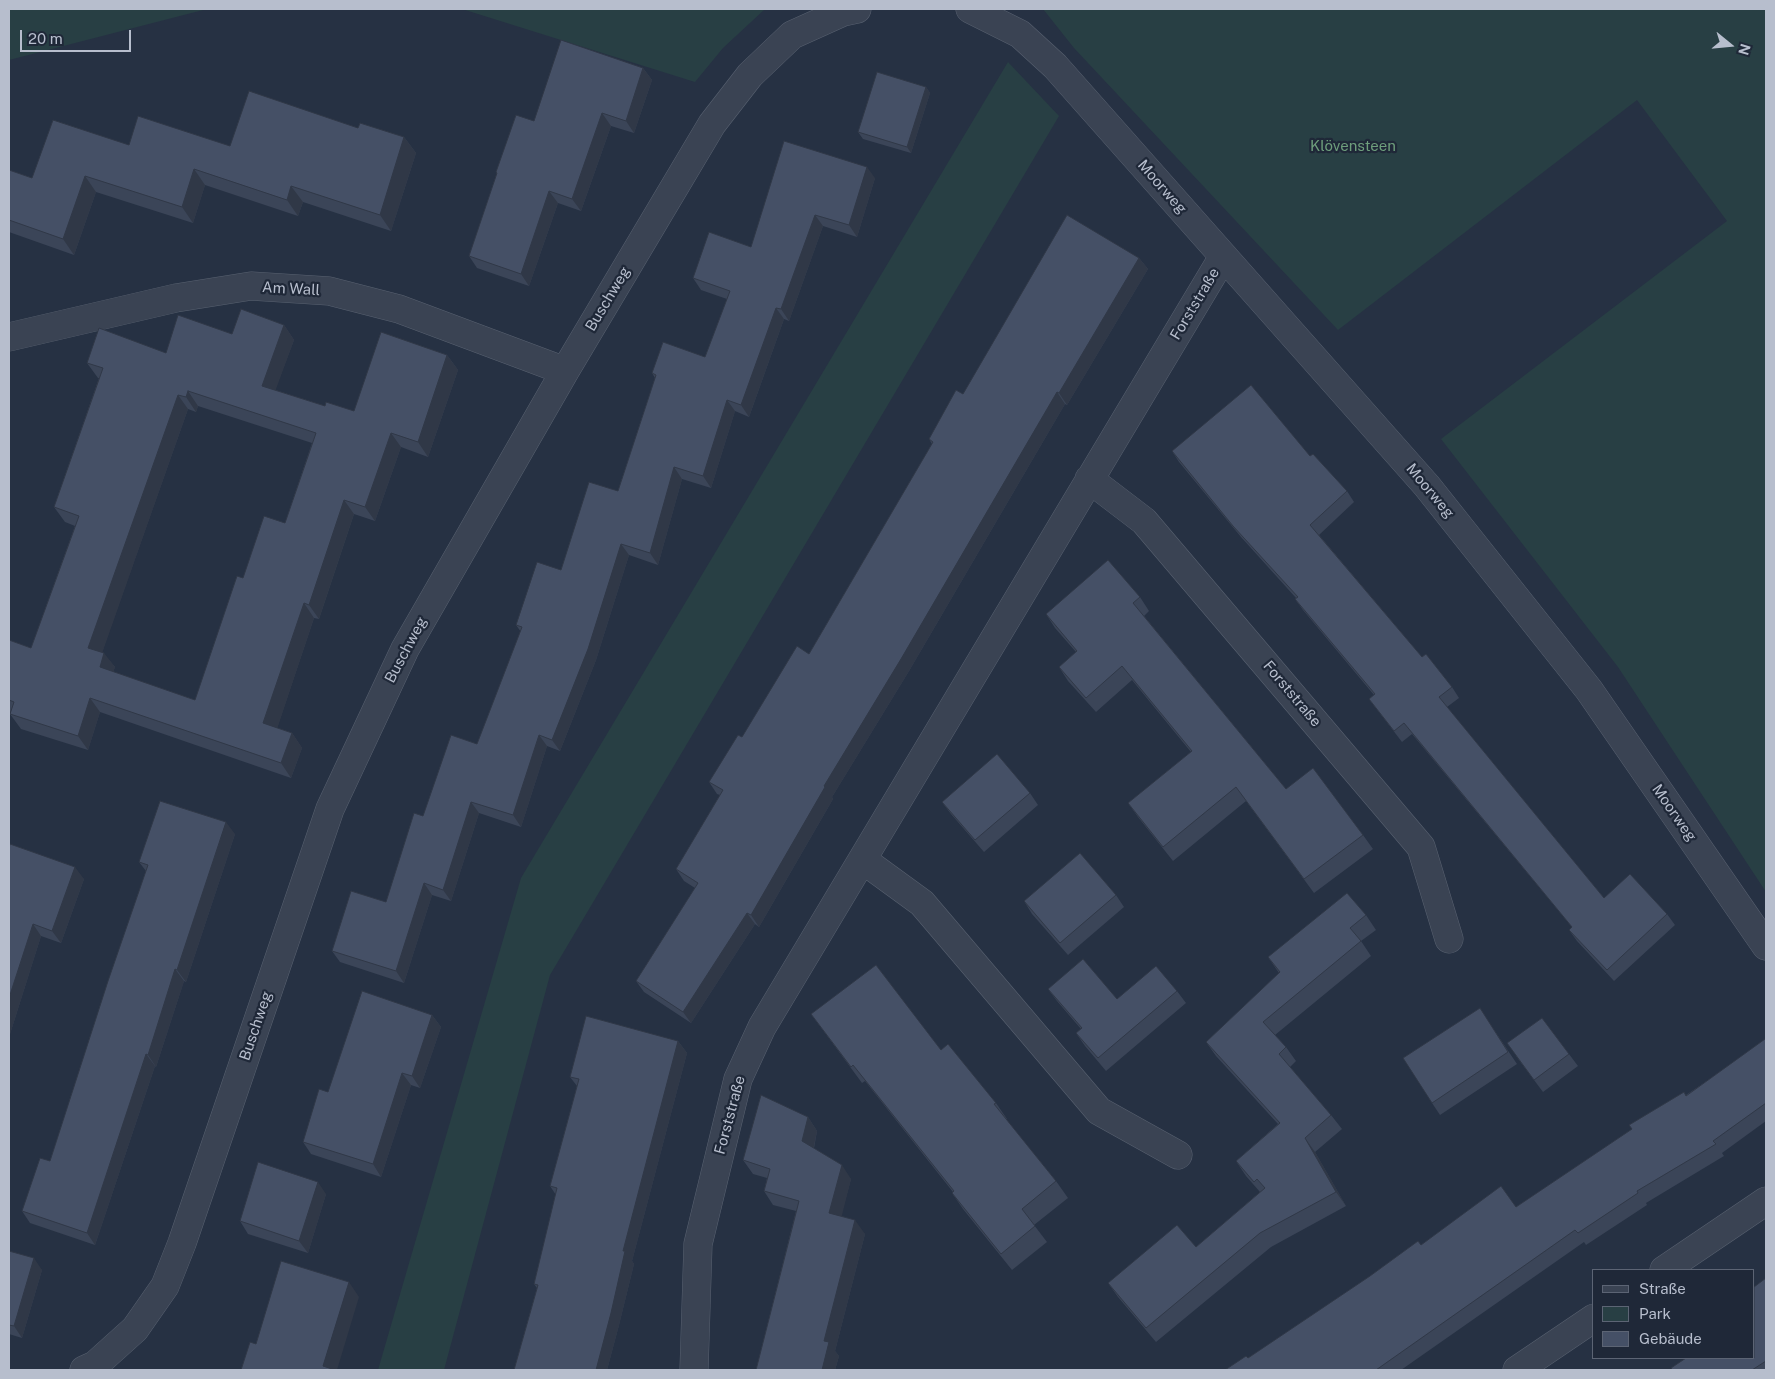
<!DOCTYPE html>
<meta charset="utf-8">
<style>
body{margin:0}
#map{position:relative;width:1775px;height:1379px;overflow:hidden;background:#263143;font-family:"Public Sans",sans-serif}
canvas{display:block}
.frame{position:absolute;inset:0;border:10px solid #b7becd;pointer-events:none}
.legend{position:absolute;left:1592px;top:1269px;width:162px;height:90px;box-sizing:border-box;background:#1f2838;border:1px solid #5c6474;margin:0;padding:6px 9px;list-style:none;font-size:15px;color:#b7becd}
.legend li{display:flex;align-items:center;gap:10px;height:25px}
.legend b{width:25px;border:1px solid #5c6474}
.north{position:absolute;left:1705px;top:20px;width:50px;height:50px;-webkit-text-stroke:4px #1f2838;paint-order:stroke;rotate:107deg;font-size:14px;font-weight:700;line-height:20px;text-align:center;color:#b7becd}
.north::after{content:'';display:block;margin:auto;width:18px;height:22px;background:#b7becd;clip-path:polygon(50% 0,100% 100%,50% 72%,0 100%)}
.scale{position:absolute;left:20px;top:30px;width:111px;height:22px;box-sizing:border-box;border:2px solid #b7becd;border-top:0;padding-left:6px;font-size:15px;line-height:18px;white-space:nowrap;color:#b7becd;-webkit-text-stroke:4px #1f2838;paint-order:stroke}
</style>
<div id="map">
<canvas width="1775" height="1379"></canvas>
<div class="frame"></div>
<ul class="legend">
<li><b style="height:6px;background:#3a4353"></b>Straße</li>
<li><b style="height:14px;background:#283f44"></b>Park</li>
<li><b style="height:14px;background:#455066"></b>Gebäude</li>
</ul>
<div class="north">N</div>
<div class="scale">20 m</div>
</div>
<script>
const g = document.querySelector('canvas').getContext('2d');
g.lineJoin = 'round';
function paint(path, color) { g.fillStyle = color; g.fill(path, 'evenodd'); }
const poly = rows => new Path2D(rows.map(r => 'M' + r).join(''));
function strokePath(path, color, width, dash) { g.strokeStyle = color; g.lineWidth = width; g.lineCap = dash ? 'butt' : 'round'; g.setLineDash(dash || []); g.stroke(path); }
function write(font, color, halo, rows, align = 'center') {
  g.font = font + ' "Public Sans",sans-serif'; g.lineWidth = 4.5; g.setLineDash([]); g.textBaseline = 'middle'; g.strokeStyle = halo; g.fillStyle = color; for (const [text, x, y, turn = 0] of rows) {
    g.save(); g.translate(x, y); g.rotate((+turn || 0) * Math.PI / 180); g.textAlign = isNaN(turn) ? turn : align; if (halo) g.strokeText(text, 0, 0); g.fillText(text, 0, 0); g.restore();
  }
}
const green = poly([
 [9,9,207,9,9,60],
 [462,9,765,9,723,48,695,82],
 [1043,9,1766,9,1766,892,1618,667,1441,439,1727,221,1637,100,1338,330,1074,48],
 [1008,62,1059,116,550,975,444,1370,378,1370,521,878]
]);
const minor = poly([
 [970,9,1020,34,1055,66,1427,486,1589,690,1766,946],
 [9,337,176,298,251,286,329,291,399,309,565,371],
 [1089,479,1144,521,1421,847,1449,939],
 [863,860,922,903,1099,1111,1178,1155],
 [1664,1270,1766,1201],
 [84,1370,95,1365,135,1329,165,1286,182,1243,330,809,405,649,565,371,712,124,750,75,792,35,843,12,857,9],
 [694,1370,698,1244,738,1079,762,1027,1223,257],
 [1517,1370,1594,1318]
]);
const wall = poly([
 [643,68,652,80,634,133,611,126,581,211,558,203,529,286,477,268,469,256,497,174,496,172,534,121],
 [926,87,930,93,911,153,863,139,858,132],
 [358,128,404,137,416,153,391,231,303,202,298,216,205,185,193,223,96,192,74,255,9,232,9,170,32,178,129,145,230,146],
 [875,178,857,237,823,226,789,321,784,319,749,417,735,411,711,488,682,479,658,565,629,555,596,660,560,751,547,746,521,827,479,813,451,901,432,895,404,983,340,962,332,951,386,902,423,816,477,744,521,632,516,625,561,570,618,491,655,378,652,373,705,357,727,299,701,290,693,278,751,247],
 [1139,258,1148,269,1067,405,1065,404,909,671,832,797,833,799,759,927,755,924,691,1023,644,992,636,981,695,888,684,881,676,869,720,795,717,794,709,782,742,737,809,654,932,444,929,439,963,394],
 [284,325,294,340,275,390,325,406,354,411,447,355,458,370,428,457,401,447,375,521,354,514,319,619,314,618,277,728,292,733,302,748,291,778,100,712,88,750,21,729,10,714,11,712,9,711,9,640,31,648,75,526,65,522,54,507,99,378,98,378,87,363,166,353,232,334],
 [198,406,312,443,285,523,243,578,195,700,113,672,115,667,102,652,188,409,196,412],
 [1172,451,1310,456,1347,491,1354,502,1319,535,1422,657,1452,687,1459,698,1447,707,1604,898,1667,914,1675,925,1614,981,1577,941,1569,930,1572,927,1412,734,1402,742,1369,699,1374,695,1303,610,1295,599,1296,598,1241,537,1179,462],
 [1140,597,1149,611,1144,616,1286,789,1363,835,1373,849,1314,893,1246,801,1173,861,1138,817,1128,803,1191,752,1132,680,1096,712,1068,681,1059,667,1076,652,1055,628,1046,614],
 [1030,793,1038,805,984,852,951,814,942,802],
 [235,834,186,982,184,981,156,1067,155,1066,95,1245,30,1223,22,1211,50,1161,146,871,139,862],
 [9,848,84,879,61,943,41,936,10,1034,9,1034],
 [1116,895,1124,907,1068,955,1032,914,1024,901],
 [1366,915,1376,930,1361,941,1371,956,1275,1035,1286,1047,1296,1061,1290,1067,1331,1115,1342,1129,1315,1152,1346,1206,1271,1247,1156,1342,1118,1297,1108,1283,1196,1247,1260,1192,1246,1176,1236,1161,1278,1124,1216,1056,1206,1042,1279,973,1268,957],
 [1048,989,1117,999,1177,991,1186,1003,1106,1071,1085,1046,1076,1033,1081,1029,1057,1001],
 [811,1014,941,1050,996,1103,1007,1119,1006,1120,1056,1181,1068,1198,1034,1225,1047,1242,1012,1270,963,1209,952,1193,953,1192,865,1081,862,1083],
 [432,1015,441,1027,420,1088,411,1085,381,1177,311,1154,303,1142,328,1092],
 [1488,1021,1517,1064,1440,1115,1432,1103],
 [678,1041,687,1053,632,1261,634,1264,619,1325,607,1370,514,1370,537,1288,534,1284,556,1195,550,1186,577,1086,570,1077],
 [1766,1041,1766,1121,1722,1153,1724,1156,1646,1203,1647,1205,1586,1245,1584,1242,1401,1370,1225,1370,1248,1358,1421,1245,1516,1207,1686,1095],
 [1569,1054,1578,1066,1543,1092,1516,1056],
 [808,1117,817,1131,814,1148,851,1179,841,1216,865,1234,835,1351,839,1356,835,1370,756,1370,796,1211,773,1205,764,1191,767,1178,753,1174,743,1160],
 [326,1194,308,1253,248,1234,240,1221],
 [9,1251,42,1270,22,1338,9,1334],
 [1766,1278,1766,1370,1673,1370,1754,1358]
]);
const shadedWall = poly([
 [643,68,652,80,634,133,626,121],
 [926,87,930,93,911,153,907,147],
 [602,113,611,126,581,211,572,199],
 [404,137,416,153,391,231,380,215],
 [867,167,875,178,857,237,849,225],
 [194,169,205,185,193,223,182,207],
 [85,176,96,192,74,255,63,239],
 [291,186,303,202,298,216,287,200],
 [549,191,558,203,529,286,521,274],
 [815,215,823,226,789,321,781,309],
 [1139,258,1148,269,1067,405,1059,393],
 [776,308,784,319,749,417,741,405],
 [284,325,294,340,272,400,262,386],
 [447,355,458,370,428,457,418,442],
 [188,391,198,406,196,412,186,397],
 [1057,392,1065,404,909,671,832,797,833,799,759,927,751,915,824,786],
 [178,395,188,409,99,662,88,648],
 [727,400,735,411,711,488,703,476],
 [391,433,401,447,375,521,365,507],
 [674,467,682,479,658,565,650,553],
 [344,500,354,514,319,619,309,605],
 [621,544,629,555,596,660,560,751,552,740],
 [304,603,314,618,274,738,263,723],
 [104,653,115,667,110,682,100,667],
 [90,698,100,712,88,750,78,736],
 [292,733,302,748,291,778,281,763],
 [539,735,547,746,521,827,513,815],
 [471,802,479,813,451,901,443,890],
 [226,822,235,834,186,982,177,970],
 [75,867,84,879,61,943,52,931],
 [424,883,432,895,404,983,396,971],
 [747,913,755,924,691,1023,683,1012],
 [33,924,41,936,10,1034,9,1033,9,998],
 [175,969,184,981,156,1067,148,1055],
 [432,1015,441,1027,420,1088,412,1076],
 [678,1041,687,1053,632,1261,634,1264,619,1325,607,1370,596,1370,623,1251],
 [146,1054,155,1066,95,1245,87,1233],
 [402,1073,411,1085,381,1177,373,1164],
 [808,1117,817,1131,812,1155,802,1141],
 [1305,1138,1315,1152,1346,1206,1336,1192],
 [842,1165,851,1179,839,1227,829,1213],
 [318,1182,326,1194,308,1253,299,1241],
 [855,1220,865,1234,835,1351,839,1356,835,1370,822,1370,824,1341],
 [34,1258,42,1270,22,1338,14,1326],
 [349,1282,359,1297,337,1370,326,1370,323,1366]
]);
const building = poly([
 [561,40,643,68,626,121,602,113,572,199,549,191,521,274,469,256,497,173,496,172,516,115,534,121,561,40],
 [877,72,926,87,907,147,858,132,877,72],
 [249,91,358,128,360,123,404,137,380,215,291,186,287,200,194,169,182,207,85,176,63,239,9,220,9,170,32,178,53,120,129,145,138,116,230,146,249,91],
 [784,141,867,167,849,225,815,215,781,309,776,308,741,405,727,400,703,476,674,467,650,553,621,544,588,649,552,740,539,735,513,815,471,802,443,890,424,883,396,971,332,951,351,891,386,902,414,813,423,816,451,735,477,744,522,627,516,625,537,562,561,570,589,482,618,491,656,375,652,373,663,342,705,357,730,291,693,278,709,232,751,247,784,141],
 [1067,215,1139,258,1059,393,1057,392,901,659,824,786,825,787,751,915,747,913,683,1012,636,981,698,883,676,869,723,790,709,782,738,735,742,737,797,646,809,654,933,442,929,439,956,390,963,394,1067,215],
 [241,309,284,325,262,386,325,406,326,402,354,411,381,332,447,355,418,442,391,433,365,507,344,500,309,605,304,603,263,723,292,733,281,763,90,698,78,736,10,714,14,702,9,700,9,640,31,648,79,516,54,507,103,368,87,363,99,328,166,353,178,315,232,334,241,309],
 [188,391,316,433,285,523,264,516,243,578,237,576,195,700,100,667,104,653,88,648,178,395,186,397,188,391],
 [1251,385,1310,456,1313,454,1347,491,1310,525,1422,657,1426,654,1452,687,1439,697,1604,898,1630,874,1667,914,1607,970,1569,930,1572,927,1404,723,1394,731,1369,699,1375,694,1295,599,1298,597,1233,526,1172,451,1251,385],
 [1108,560,1140,597,1133,603,1286,789,1313,768,1363,835,1304,879,1236,787,1163,847,1128,803,1192,751,1122,666,1086,698,1059,667,1077,651,1046,614,1108,560],
 [997,754,1030,793,975,840,942,802,997,754],
 [160,801,226,822,177,970,175,969,148,1055,146,1054,87,1233,22,1211,40,1158,50,1161,108,981,148,865,139,862,160,801],
 [10,844,75,867,52,931,33,924,9,998,9,848,10,844],
 [1080,853,1116,895,1060,943,1024,901,1080,853],
 [1347,893,1366,915,1350,928,1361,941,1263,1022,1286,1047,1279,1054,1331,1115,1305,1138,1336,1192,1260,1233,1146,1328,1108,1283,1177,1225,1196,1247,1265,1188,1257,1179,1254,1182,1236,1161,1280,1123,1206,1042,1280,972,1268,957,1347,893],
 [1083,959,1117,999,1156,966,1177,991,1098,1058,1076,1033,1082,1028,1048,989,1083,959],
 [876,965,941,1050,948,1044,996,1103,994,1104,1056,1181,1022,1209,1035,1226,1001,1254,952,1193,954,1191,853,1065,851,1067,811,1014,876,965],
 [362,991,432,1015,412,1076,402,1073,373,1164,303,1142,319,1089,328,1092,362,991],
 [1480,1008,1508,1052,1432,1103,1403,1058,1480,1008],
 [586,1016,678,1041,623,1251,625,1251,611,1313,596,1370,514,1370,538,1285,534,1284,557,1188,550,1186,579,1079,570,1077,586,1016],
 [1542,1018,1569,1054,1534,1080,1507,1043,1542,1018],
 [1765,1039,1766,1041,1766,1103,1713,1141,1716,1144,1637,1191,1638,1193,1578,1233,1575,1230,1376,1370,1225,1370,1246,1356,1248,1358,1370,1276,1418,1241,1421,1245,1501,1186,1516,1207,1632,1129,1629,1125,1684,1092,1686,1096,1765,1039],
 [761,1095,808,1117,802,1141,842,1165,829,1213,855,1220,824,1341,829,1342,822,1370,756,1370,799,1201,764,1191,770,1169,743,1160,761,1095],
 [258,1162,318,1182,299,1241,240,1221,258,1162],
 [9,1251,34,1258,14,1326,9,1325,9,1251],
 [281,1261,349,1282,323,1366,332,1369,331,1370,241,1370,250,1342,256,1344,281,1261],
 [1766,1278,1766,1361,1752,1370,1673,1370,1671,1368,1686,1358,1754,1358,1754,1287,1766,1278]
]);
const parkNames = [
 ["Klövensteen",1353,146]
];
const streetNames = [
 ["Moorweg",1162,187,49],
 ["Am Wall",291,289,3],
 ["Buschweg",608,299,-59],
 ["Forststraße",1195,304,-59],
 ["Moorweg",1430,491,50],
 ["Buschweg",406,650,-62],
 ["Forststraße",1292,694,50],
 ["Moorweg",1674,813,55],
 ["Buschweg",256,1026,-71],
 ["Forststraße",730,1115,-75]
];
paint(green, '#283f44');
strokePath(minor, '#586170', 29);
strokePath(minor, '#3a4353', 28);
paint(wall, '#3b4558');
paint(shadedWall, '#303847');
paint(building, '#455066');
strokePath(building, '#303847', 1);
write('15px', '#6e9e7c', '#1f2838', parkNames);
write('15px', '#b7becd', '#1f2838', streetNames);
</script>
